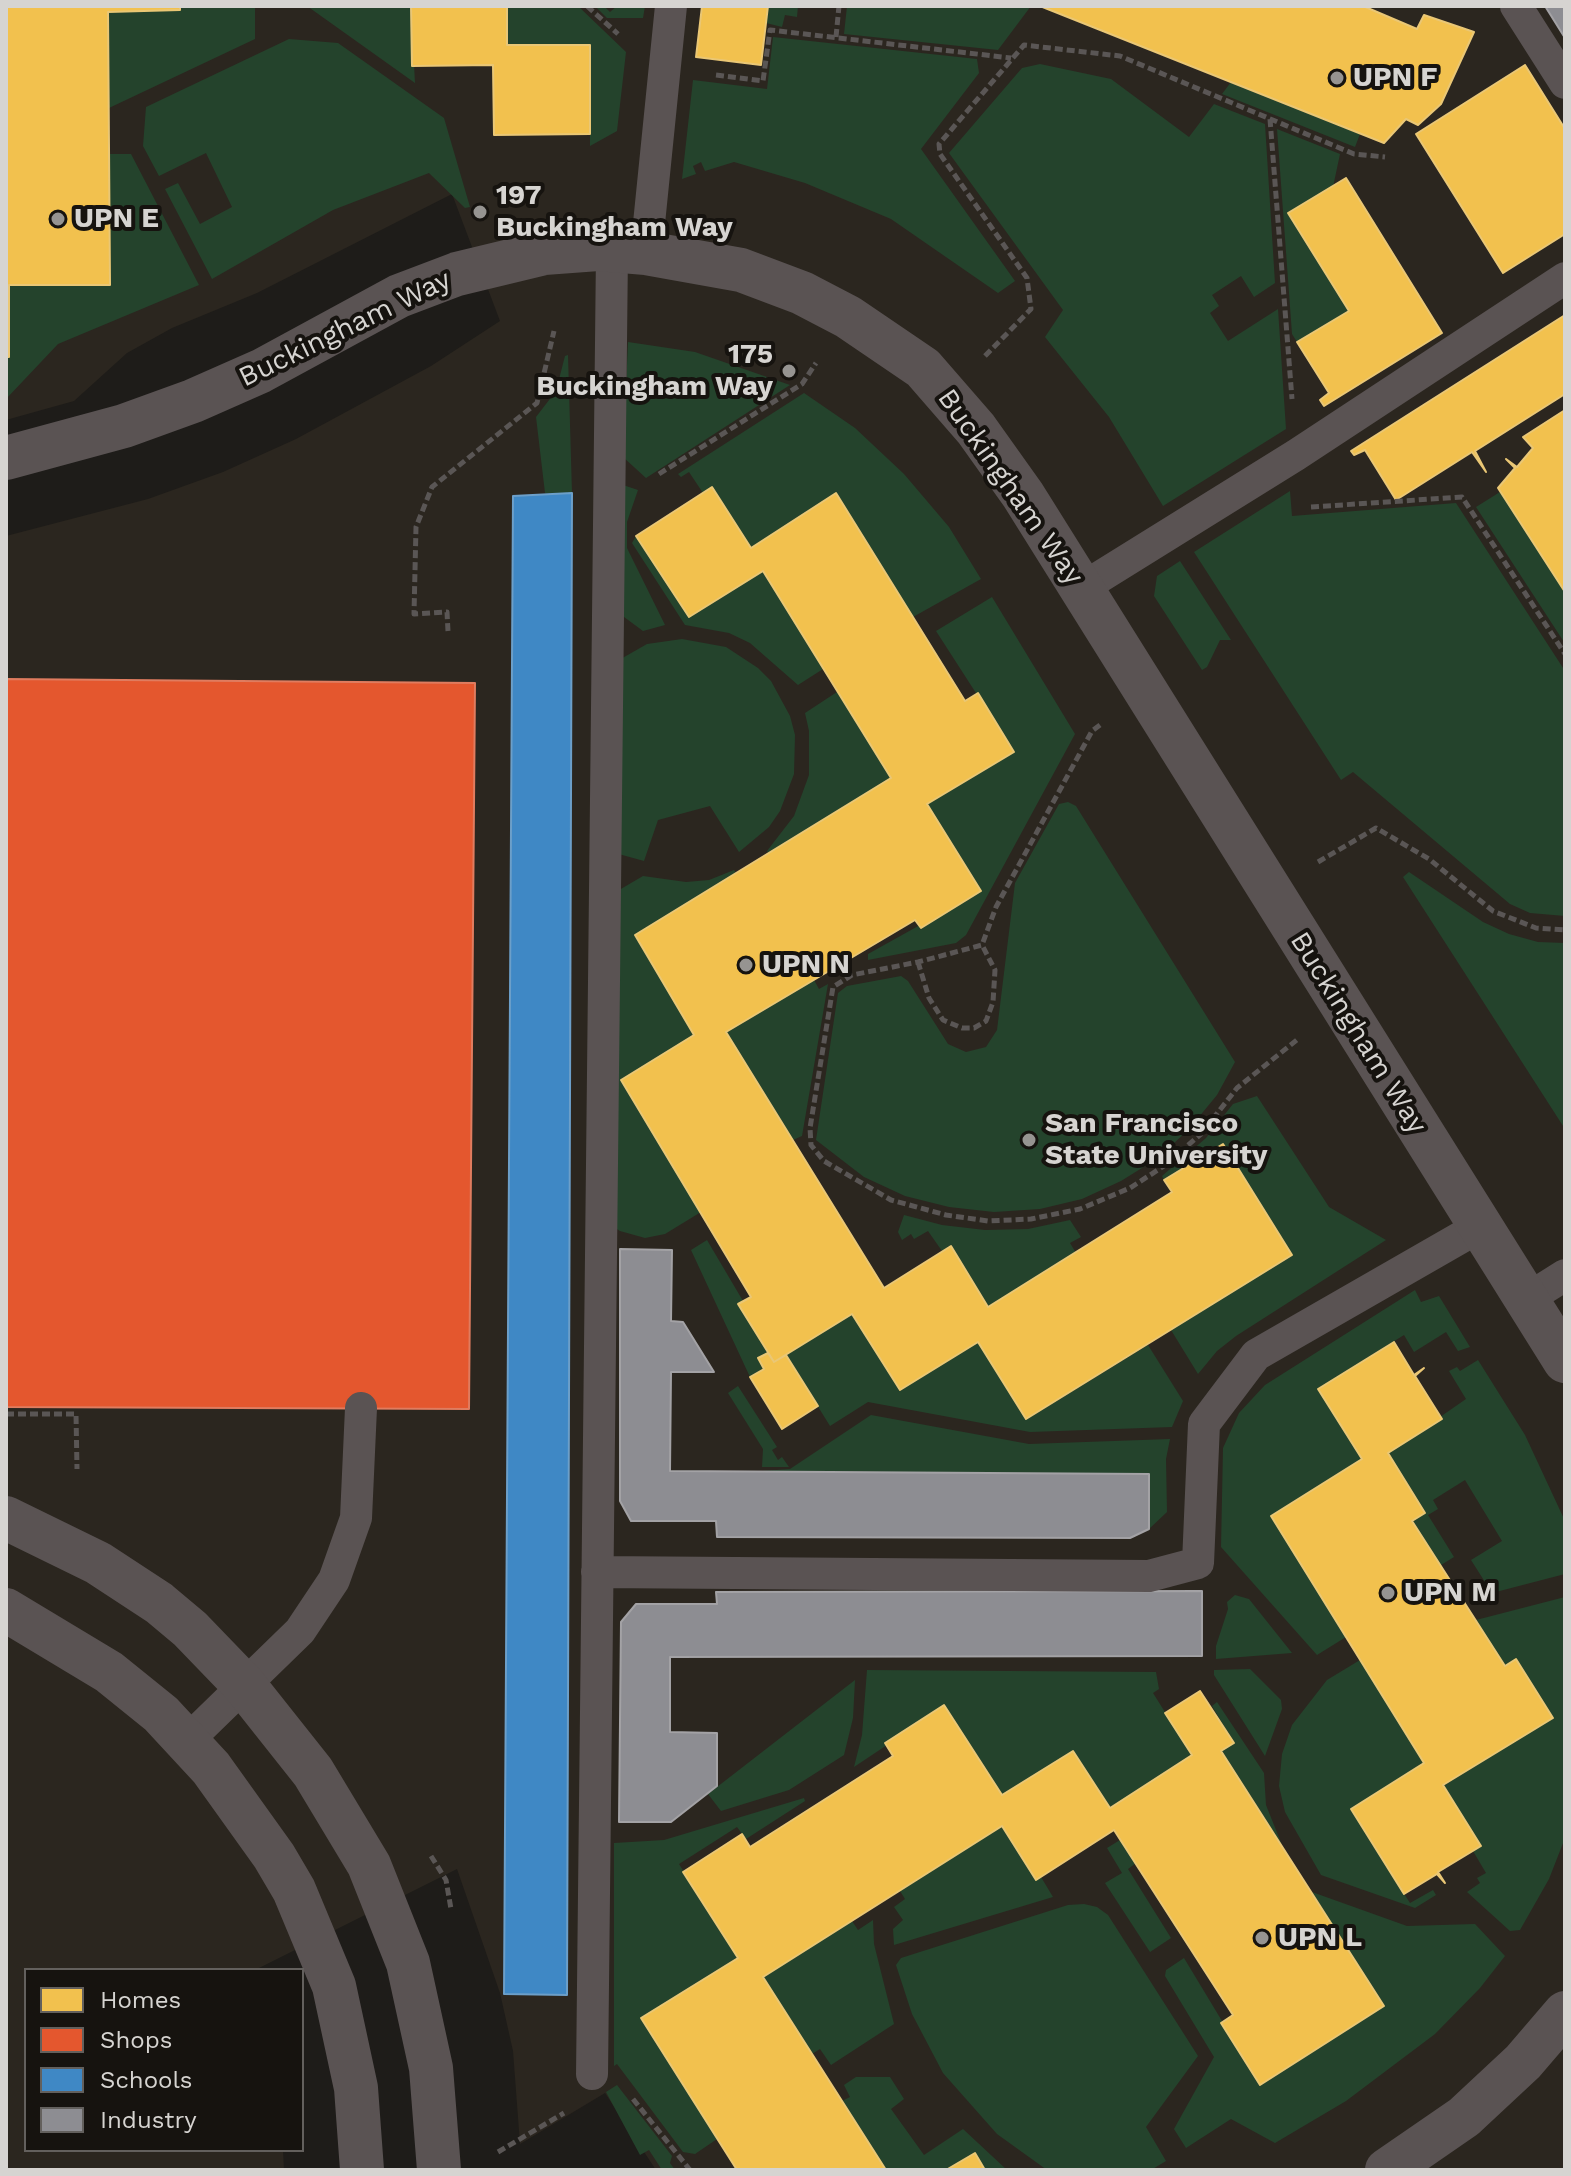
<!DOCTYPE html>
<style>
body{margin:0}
#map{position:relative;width:1571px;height:2176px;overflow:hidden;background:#1e1c19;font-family:"Work Sans",sans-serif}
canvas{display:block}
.frame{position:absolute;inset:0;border:8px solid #d6d4d1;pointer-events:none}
.legend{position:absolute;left:24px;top:1968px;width:280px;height:184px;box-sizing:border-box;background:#16130f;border:2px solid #63605d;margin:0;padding:10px 14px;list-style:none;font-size:24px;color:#d6d4d1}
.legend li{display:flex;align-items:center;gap:16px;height:40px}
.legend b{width:40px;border:2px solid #63605d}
</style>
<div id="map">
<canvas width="1571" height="2176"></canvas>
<div class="frame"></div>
<ul class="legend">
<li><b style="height:22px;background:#f2c14e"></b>Homes</li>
<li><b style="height:22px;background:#e4572e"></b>Shops</li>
<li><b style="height:22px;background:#3f88c5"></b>Schools</li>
<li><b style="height:22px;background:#8d8d92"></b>Industry</li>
</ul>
</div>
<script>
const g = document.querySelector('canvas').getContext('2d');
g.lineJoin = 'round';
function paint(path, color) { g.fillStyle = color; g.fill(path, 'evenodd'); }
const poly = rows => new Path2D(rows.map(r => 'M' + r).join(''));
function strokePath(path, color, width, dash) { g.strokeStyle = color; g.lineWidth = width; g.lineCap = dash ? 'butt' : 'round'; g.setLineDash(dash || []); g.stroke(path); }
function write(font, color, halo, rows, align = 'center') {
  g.font = font + ' "Work Sans",sans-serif'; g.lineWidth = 8; g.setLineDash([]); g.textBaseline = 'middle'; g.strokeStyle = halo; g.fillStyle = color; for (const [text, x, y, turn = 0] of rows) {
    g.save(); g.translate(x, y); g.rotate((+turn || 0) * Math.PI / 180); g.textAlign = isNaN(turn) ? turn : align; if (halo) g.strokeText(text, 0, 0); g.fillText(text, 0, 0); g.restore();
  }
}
const built = poly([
 [6,6,1565,6,1565,2170,656,2170,605,2093,520,2144,513,2051,500,1993,457,1869,255,1970,26,1970,26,2150,283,2150,284,2170,6,2170,6,536,148,499,223,472,296,439,431,366,500,321,452,194,257,293,172,328,127,353,74,401,6,420]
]);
const green = poly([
 [180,6,255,6,255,39,109,108,108,12,179,10],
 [307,6,411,6,415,83],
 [507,6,578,6,626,52,617,131,590,146,590,45,507,45],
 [595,6,604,6,610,12,617,6,645,6,643,18,607,18],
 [768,6,798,6,797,17,785,15,782,27,766,23],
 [847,6,1031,6,998,50,844,34],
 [773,37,977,59,979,73,921,149,1015,281,998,293,891,219,805,183,734,162,705,171,701,162,693,166,696,174,682,179,693,80,767,89],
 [289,39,338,43,444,118,470,207,465,208,429,173,333,210,212,279,165,189,178,183,200,224,232,207,206,153,159,176,143,146,146,107],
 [1040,64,1111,79,1189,137,1214,104,1265,124,1275,283,1254,297,1241,276,1212,295,1219,306,1210,313,1228,341,1278,309,1286,429,1163,506,1109,417,1045,337,1063,310,949,153,1022,68],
 [1231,82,1360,134,1355,147,1222,94],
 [1277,129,1340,154,1333,187,1289,214,1349,311,1297,342,1292,334],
 [110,154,131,154,199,285,58,344,6,399,9,285,110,285],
 [628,342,695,352,790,385,646,478,623,457],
 [568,355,572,493,545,493,536,417,556,391,565,356],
 [804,393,855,428,904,474,949,527,981,579,913,617,836,493,751,548,712,488,703,493,689,472,681,477,678,474],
 [623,485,638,490,627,522,627,548,665,625,643,631,620,614],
 [1290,491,1292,516,1456,503,1565,671,1565,916,1530,913,1510,904,1353,772,1341,780,1194,552],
 [1500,492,1565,592,1564,642,1476,507],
 [636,536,763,571,823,669,798,685,750,643,729,633,685,625,632,543],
 [1180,561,1231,640,1220,640,1207,667,1202,670,1154,596,1157,576],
 [992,597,1075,734,966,935,956,943,868,960,868,954,981,891,927,804,1014,752,936,631],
 [682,639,726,647,758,668,771,681,790,716,795,735,794,774,780,811,769,827,739,852,710,806,658,820,644,861,615,853,619,660,647,644],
 [837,692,891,778,769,854,767,851,794,816,809,775,809,731,805,713],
 [1068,802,1076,806,1235,1062,1217,1095,1189,1129,1158,1158,1121,1181,1082,1199,1040,1209,994,1212,949,1207,905,1196,864,1177,816,1140,838,993,847,986,901,976,908,981,948,1044,966,1052,986,1047,997,1030,1015,883,1059,804],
 [734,870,736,873,635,936,694,1035,621,1081,701,1212,665,1234,645,1238,620,1231,606,1222,614,893,643,876,686,882,709,880],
 [1409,872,1483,922,1509,934,1538,942,1565,943,1565,1129,1403,877],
 [814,980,819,989,828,984,802,1136,793,1140,726,1032],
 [1257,1096,1329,1207,1386,1240,1236,1336,1217,1351,1198,1374,1171,1330,1292,1255,1223,1144,1164,1180,1162,1176,1206,1138,1233,1104],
 [904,1215,942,1225,985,1230,1028,1229,1070,1220,1081,1237,1070,1243,1076,1253,988,1307,951,1247,942,1251,928,1231,914,1239,911,1234,902,1240,898,1232],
 [707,1240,743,1301,739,1304,768,1353,758,1358,764,1369,750,1377,691,1250],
 [1415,1290,1421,1302,1439,1296,1470,1347,1458,1351,1446,1332,1414,1352,1404,1335,1319,1388,1362,1459,1271,1516,1346,1637,1317,1655,1221,1547,1223,1448,1239,1413,1265,1385],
 [852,1314,900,1390,978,1342,1027,1419,1148,1345,1183,1401,1172,1427,1030,1432,868,1402,830,1426,786,1355],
 [1478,1360,1525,1435,1565,1521,1565,1574,1492,1593,1471,1560,1502,1541,1465,1480,1433,1500,1438,1509,1428,1515,1454,1557,1441,1565,1412,1521,1425,1512,1388,1453,1466,1399,1449,1371,1457,1367,1460,1371],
 [738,1386,777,1447,772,1450,778,1460,782,1457,789,1467,762,1467,763,1449,728,1393],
 [871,1415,1029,1444,1170,1439,1166,1459,1167,1512,1149,1529,1148,1474,762,1471,790,1469],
 [1235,1595,1249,1599,1292,1653,1216,1659,1216,1646,1228,1609,1227,1602],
 [1565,1597,1565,1838,1549,1879,1520,1930,1510,1931,1467,1892,1480,1883,1477,1878,1486,1873,1473,1851,1481,1846,1443,1786,1552,1718,1505,1666,1476,1620],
 [1360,1660,1424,1763,1351,1810,1410,1903,1433,1890,1436,1895,1415,1908,1321,1875,1285,1812,1279,1786,1282,1754,1292,1725,1327,1680],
 [1250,1669,1281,1700,1282,1709,1265,1756,1214,1675,1214,1670],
 [867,1670,1156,1672,1159,1689,1153,1693,1192,1755,1110,1808,1073,1751,1002,1795,887,1745,854,1767,862,1735],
 [855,1680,853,1718,844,1755,789,1790,721,1811,708,1794],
 [1217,1702,1264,1773,1266,1805,1282,1845,1221,1751,1234,1743,1212,1706],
 [804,1798,805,1801,746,1839,737,1827,679,1864,738,1958,641,2018,717,2139,695,2154,683,2152,617,2064,614,2066,614,1843,664,1840],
 [1002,1826,1035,1879,1041,1877,1053,1897,894,1945,893,1929,903,1920,894,1907,905,1899,900,1891],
 [1120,1840,1136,1863,1128,1869,1171,1938,1150,1952,1105,1883,1122,1873,1107,1848],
 [1312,1892,1407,1926,1475,1924,1505,1956,1480,1988,1435,2034,1346,2101,1275,2143,1231,2119,1186,2148,1174,2129,1214,2057,1165,1976,1166,1970,1184,1958,1260,2084,1383,2005],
 [1084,1904,1097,1907,1108,1915,1198,2056,1146,2127,1166,2161,1151,2170,1047,2170,997,2134,943,2073,912,2014,896,1965,901,1958,1068,1905],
 [873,1920,874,1944,894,2024,831,2065,820,2049,812,2054,763,1977,852,1921,858,1930],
 [856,2077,890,2077,904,2099,891,2109,924,2155,963,2129,1007,2170,985,2170,975,2153,946,2170,886,2170,842,2101,850,2097,844,2085],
 [617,2085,672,2156,670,2163,675,2170,662,2170,649,2150,640,2155,606,2092]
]);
const homes = poly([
 [6,6,180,6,180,10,108,12,110,285,9,285,9,357,6,357,6,6],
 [411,6,507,6,507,45,590,45,590,134,494,135,493,65,412,66,411,6],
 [702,6,768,6,761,65,696,57,702,6],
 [1040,6,1363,6,1417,29,1424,15,1474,32,1441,104,1418,125,1406,119,1384,143,1040,6],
 [1525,65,1565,129,1565,234,1503,273,1416,134,1525,65],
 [1346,178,1442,333,1324,406,1320,400,1329,393,1297,342,1349,311,1288,213,1346,178],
 [1565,315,1565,394,1475,451,1486,472,1472,452,1396,500,1365,450,1354,455,1351,451,1565,315],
 [1565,410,1565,592,1498,488,1515,468,1506,459,1517,467,1533,448,1523,437,1565,410],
 [712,487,751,548,836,493,965,701,978,693,1014,752,927,804,981,891,921,928,915,920,726,1032,884,1288,951,1246,988,1307,1172,1192,1164,1180,1223,1144,1292,1255,1026,1419,978,1342,900,1390,852,1314,774,1362,738,1304,751,1297,621,1080,694,1035,635,935,891,778,763,571,689,617,636,536,712,487],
 [1394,1342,1414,1375,1424,1368,1415,1376,1442,1419,1388,1453,1425,1513,1412,1521,1505,1666,1516,1659,1553,1718,1443,1785,1481,1846,1438,1872,1445,1883,1437,1874,1404,1894,1351,1809,1424,1763,1271,1516,1362,1459,1318,1389,1394,1342],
 [768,1353,774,1362,786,1355,818,1406,782,1429,750,1377,764,1369,758,1358,768,1353],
 [1200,1691,1234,1743,1221,1751,1384,2006,1260,2085,1221,2023,1233,2015,1114,1830,1036,1880,1002,1826,763,1977,886,2170,737,2170,641,2018,738,1958,683,1872,742,1834,750,1847,893,1756,885,1743,944,1705,1002,1795,1073,1751,1110,1808,1192,1755,1165,1713,1200,1691],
 [975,2153,985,2170,946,2170,975,2153]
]);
const shops = poly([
 [6,679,475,683,469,1409,6,1407,6,679]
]);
const schools = poly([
 [572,493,567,1995,504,1994,513,496,572,493]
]);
const industry = poly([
 [1545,6,1565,6,1565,38,1545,6],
 [620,1249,672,1250,671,1321,683,1322,714,1372,671,1372,670,1471,1149,1474,1149,1529,1130,1538,717,1537,716,1521,631,1521,620,1501,620,1249],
 [1202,1591,1202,1656,670,1657,670,1732,717,1733,717,1786,671,1822,619,1822,621,1622,636,1604,717,1604,716,1592,1202,1591]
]);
const path = poly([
 [587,6,618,34],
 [836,37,839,6],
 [716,75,763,81,770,30,1011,58],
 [1270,119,1292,399],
 [985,356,1031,309,1027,278,940,154,939,144,1024,45,1120,56,1354,154,1385,157],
 [659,474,802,384,816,363],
 [1311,507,1462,497,1565,654],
 [448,631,447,612,414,614,416,527,432,487,537,403,554,331],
 [1100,725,1092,731,996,907,982,945,918,962,852,975,833,987,810,1128,811,1145,824,1161,891,1200,946,1215,988,1221,1031,1219,1080,1209,1130,1188,1164,1166,1201,1134,1237,1088,1298,1039],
 [1318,862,1376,828,1429,859,1493,911,1536,928,1565,930],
 [918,962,929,998,943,1020,962,1028,974,1028,986,1021,993,1002,995,970,982,945],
 [6,1414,76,1414,77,1469],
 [431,1856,446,1880,451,1909],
 [633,2099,690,2170],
 [498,2152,564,2113]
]);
const service = poly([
 [1516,6,1565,83],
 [646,253,671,6],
 [1082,588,1296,455,1565,278],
 [1527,1299,1565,1275],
 [597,1572,1149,1576,1198,1563,1204,1424,1256,1355,1479,1227],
 [188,1740,300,1631,334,1580,356,1518,361,1408],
 [592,2074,612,251]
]);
const minor = poly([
 [6,458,124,426,193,401,261,371,399,296,457,274,544,253,598,249,646,253,741,270,802,293,848,317,923,368,976,429,1023,495,1565,1361],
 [1387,2170,1464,2117,1523,2062,1565,2013]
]);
const tertiary = poly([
 [6,1518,98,1563,159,1603,190,1629,244,1685,313,1772,369,1865,408,1963,431,2068,439,2170],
 [6,1610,109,1672,161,1714,211,1768,274,1856,294,1890,334,1986,356,2088,362,2170]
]);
const markers = [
 [1337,78,8,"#969491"],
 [480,212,8,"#969491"],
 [58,219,8,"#969491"],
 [789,371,8,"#969491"],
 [746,965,8,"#969491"],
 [1029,1140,8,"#969491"],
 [1388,1593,8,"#969491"],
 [1262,1938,8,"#969491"]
];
const poiNames = [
 ["UPN F",1353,78],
 ["197",496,196],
 ["Buckingham Way",496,228],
 ["UPN E",74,219],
 ["175",773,355,"right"],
 ["Buckingham Way",773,387,"right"],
 ["UPN N",762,965],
 ["San Francisco",1045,1124],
 ["State University",1045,1156],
 ["UPN M",1404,1593],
 ["UPN L",1278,1938]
];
const streetNames = [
 ["Buckingham Way",345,329,-26],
 ["Buckingham Way",1010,487,55],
 ["Buckingham Way",1358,1033,58]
];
paint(built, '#2b261f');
paint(green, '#24432c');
paint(homes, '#f2c14e');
strokePath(homes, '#eac775', 2);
paint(shops, '#e4572e');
strokePath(shops, '#e07c5f', 2);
paint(schools, '#3f88c5');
strokePath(schools, '#6c9fc9', 2);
paint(industry, '#8d8d92');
strokePath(industry, '#a3a2a5', 2);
strokePath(path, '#5a5655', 5, [8, 4]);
strokePath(service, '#5a5353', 32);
strokePath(minor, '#5a5353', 44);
strokePath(tertiary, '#5a5353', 44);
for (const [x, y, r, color] of markers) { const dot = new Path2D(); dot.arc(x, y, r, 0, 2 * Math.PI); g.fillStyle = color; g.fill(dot); strokePath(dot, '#16130f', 3); }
write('bold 28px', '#d6d4d1', '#16130f', poiNames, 'left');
write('28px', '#d6d4d1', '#16130f', streetNames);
</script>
